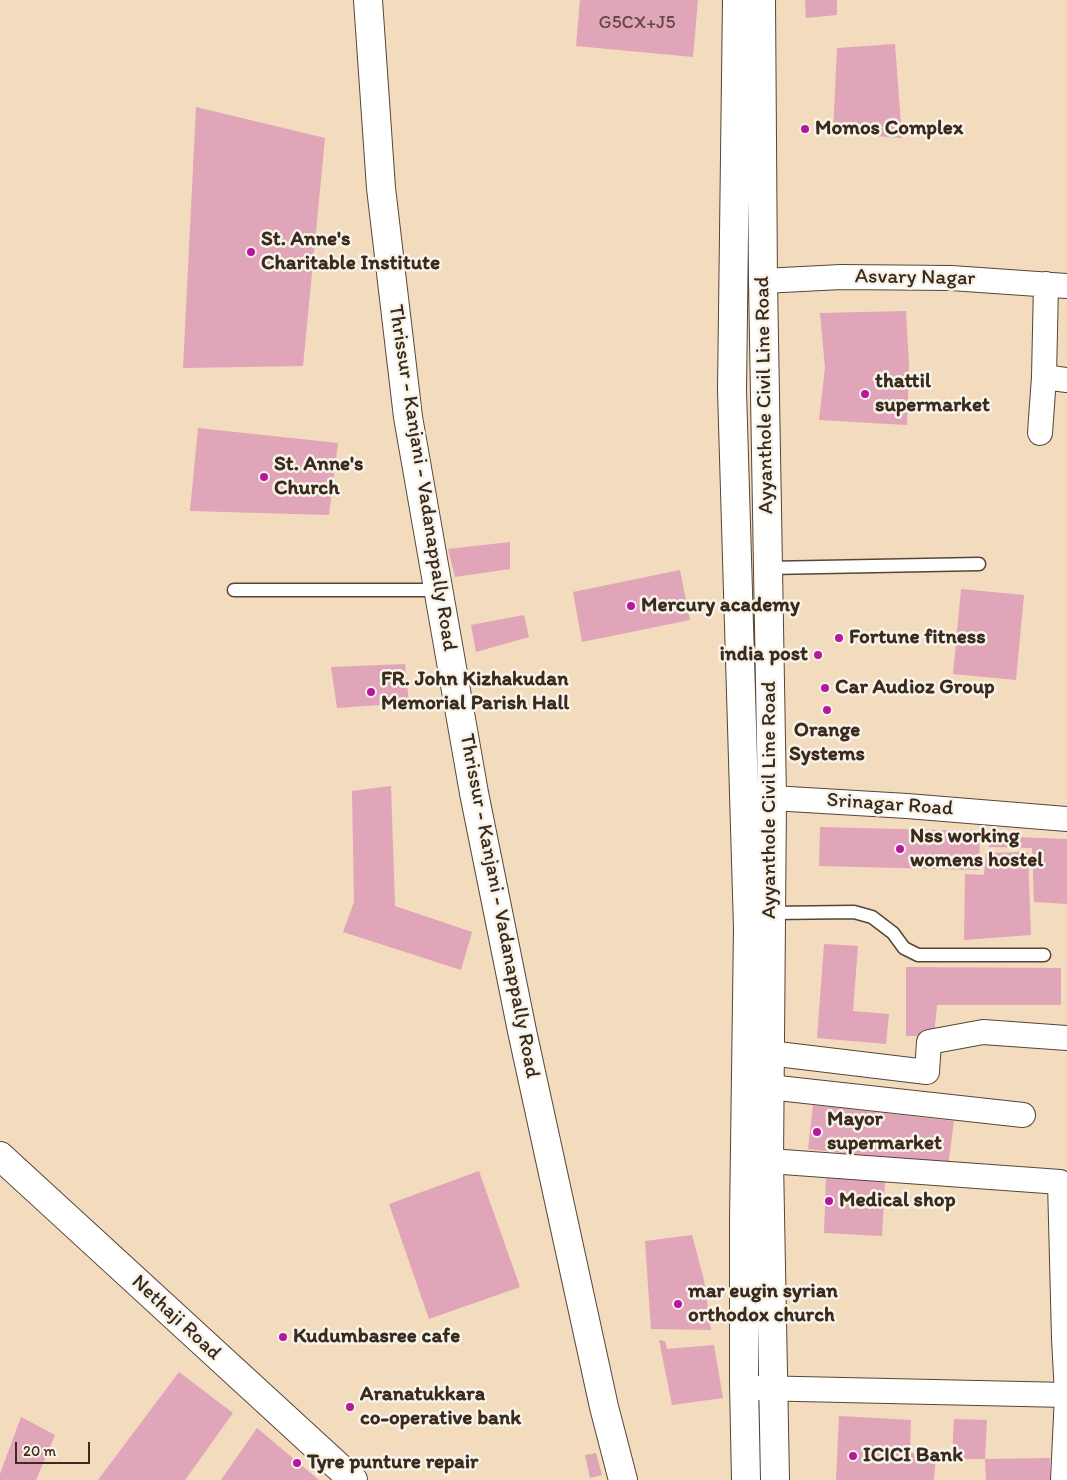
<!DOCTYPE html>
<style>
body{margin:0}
#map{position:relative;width:1067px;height:1480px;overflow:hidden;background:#f3dbbd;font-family:Itim,sans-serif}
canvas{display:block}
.scale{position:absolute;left:15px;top:1442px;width:75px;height:22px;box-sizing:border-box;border:2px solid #3b2a1e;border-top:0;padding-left:6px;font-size:15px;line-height:18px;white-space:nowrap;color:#3b2a1e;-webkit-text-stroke:4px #f7f3e8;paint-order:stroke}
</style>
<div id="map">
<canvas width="1067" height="1480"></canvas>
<div class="scale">20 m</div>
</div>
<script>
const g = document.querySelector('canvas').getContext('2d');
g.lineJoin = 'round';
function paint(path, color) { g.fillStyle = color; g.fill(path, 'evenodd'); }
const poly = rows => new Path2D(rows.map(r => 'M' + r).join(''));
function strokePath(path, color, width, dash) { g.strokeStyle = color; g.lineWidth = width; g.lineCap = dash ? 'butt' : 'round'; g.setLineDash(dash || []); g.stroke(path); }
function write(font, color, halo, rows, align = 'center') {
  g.font = font + ' Itim,sans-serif'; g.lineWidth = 5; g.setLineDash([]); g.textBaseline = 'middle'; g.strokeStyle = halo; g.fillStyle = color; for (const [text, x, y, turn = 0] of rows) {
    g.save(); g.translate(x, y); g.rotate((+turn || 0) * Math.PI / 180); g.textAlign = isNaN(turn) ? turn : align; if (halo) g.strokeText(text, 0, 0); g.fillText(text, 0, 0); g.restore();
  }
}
const building = poly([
 [580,0,698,0,693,57,576,46],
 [805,0,837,0,837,15,806,18],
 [895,44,902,138,833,133,837,48],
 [196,107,325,138,303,366,183,368],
 [906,311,909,364,907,425,819,420,825,367,820,313],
 [198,428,338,443,329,515,190,511],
 [510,542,510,569,455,577,448,549],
 [680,570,690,620,582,642,573,592],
 [961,589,1024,595,1016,680,953,674],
 [524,615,529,637,476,652,471,625],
 [405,664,409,703,337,708,331,667],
 [391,786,395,906,472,932,461,970,343,932,354,902,352,791],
 [820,827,980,831,979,870,819,866],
 [990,836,1067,839,1067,904,1034,902,1032,848,989,847],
 [1028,852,1031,935,964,940,965,874,984,875,986,853],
 [824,944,858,946,853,1011,889,1014,886,1044,817,1038],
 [906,967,1061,968,1061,1005,937,1005,934,1036,906,1036],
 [813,1105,954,1121,948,1166,808,1149],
 [479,1171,520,1287,429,1319,389,1204],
 [826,1178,885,1181,882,1236,824,1233],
 [692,1235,704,1280,711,1330,651,1329,645,1241],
 [659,1340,665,1341,667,1349,714,1345,723,1398,672,1405],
 [179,1372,233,1413,185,1480,98,1480],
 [839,1416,911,1420,910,1453,936,1454,934,1480,836,1480],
 [21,1417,55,1435,36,1480,0,1480,0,1474],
 [954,1419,987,1420,985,1459,952,1459],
 [257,1428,319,1480,221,1480],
 [596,1453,602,1475,590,1478,585,1455],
 [1050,1458,1050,1480,986,1480,985,1459]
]);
const service = poly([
 [768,568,979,564],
 [234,590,438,590],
 [770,913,854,912,872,917,893,933,904,948,918,955,1044,955]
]);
const minor = poly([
 [763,281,841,277,951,278,1067,286],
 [1044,377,1067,380],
 [1040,433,1044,377,1046,284],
 [772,798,907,806,1067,819],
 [769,1053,927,1072,929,1042,983,1032,1067,1038],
 [769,1087,1023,1115],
 [769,1161,1060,1182,1064,1338,1067,1395,1063,1480],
 [754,1388,1067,1395]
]);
const tertiary = poly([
 [0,1156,353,1480]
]);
const secondary = poly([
 [737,0,732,390,748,928,744,1220,744,1383,746,1480],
 [761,0,763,281,772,798,769,1161,775,1480]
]);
const primary = poly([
 [368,0,381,188,408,417,474,793,522,1031,604,1407,623,1480]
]);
const markers = [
 [805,129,5,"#b5179e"],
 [251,252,5,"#b5179e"],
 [865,394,5,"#b5179e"],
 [264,477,5,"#b5179e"],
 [631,606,5,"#b5179e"],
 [839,638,5,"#b5179e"],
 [818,655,5,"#b5179e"],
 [825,688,5,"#b5179e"],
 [371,692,5,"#b5179e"],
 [827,710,5,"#b5179e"],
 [900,849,5,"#b5179e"],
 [817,1132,5,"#b5179e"],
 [829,1201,5,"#b5179e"],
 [678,1304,5,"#b5179e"],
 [283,1337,5,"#b5179e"],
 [350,1407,5,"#b5179e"],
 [853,1456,5,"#b5179e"],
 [297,1463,5,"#b5179e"]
];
const numberNames = [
 ["G5CX+J5",637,23]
];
const poiNames = [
 ["Momos Complex",815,129],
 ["St. Anne's",261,240],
 ["Charitable Institute",261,264],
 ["thattil",875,382],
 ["supermarket",875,406],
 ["St. Anne's",274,465],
 ["Church",274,489],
 ["Mercury academy",641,606],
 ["Fortune fitness",849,638],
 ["india post",808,655,"right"],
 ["FR. John Kizhakudan",381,680],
 ["Memorial Parish Hall",381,704],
 ["Car Audioz Group",835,688],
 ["Orange",827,731,"center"],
 ["Systems",827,755,"center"],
 ["Nss working",910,837],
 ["womens hostel",910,861],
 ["Mayor",827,1120],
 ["supermarket",827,1144],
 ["Medical shop",839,1201],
 ["mar eugin syrian",688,1292],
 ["orthodox church",688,1316],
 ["Kudumbasree cafe",293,1337],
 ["Aranatukkara",360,1395],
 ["co-operative bank",360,1419],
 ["ICICI Bank",863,1456],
 ["Tyre punture repair",307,1463]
];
const streetNames = [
 ["Asvary Nagar",915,278,1],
 ["Ayyanthole Civil Line Road",765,395,-91],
 ["Thrissur - Kanjani - Vadanappally Road",422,478,81],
 ["Ayyanthole Civil Line Road",770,800,-90],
 ["Srinagar Road",890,805,4],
 ["Thrissur - Kanjani - Vadanappally Road",499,906,79],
 ["Nethaji Road",176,1318,43]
];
paint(building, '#e0a5b8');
strokePath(service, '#574536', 15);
strokePath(minor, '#574536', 26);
strokePath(tertiary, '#574536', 30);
strokePath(secondary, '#574536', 30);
strokePath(primary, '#574536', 30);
strokePath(service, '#fff', 12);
strokePath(minor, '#fff', 24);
strokePath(tertiary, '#fff', 28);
strokePath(secondary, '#fff', 28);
strokePath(primary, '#fff', 28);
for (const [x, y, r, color] of markers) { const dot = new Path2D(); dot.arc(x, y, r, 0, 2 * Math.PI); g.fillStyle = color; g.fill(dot); strokePath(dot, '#f7f3e8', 2); }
write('19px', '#644944', null, numberNames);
write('bold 21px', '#3b2a1e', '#f7f3e8', poiNames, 'left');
write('21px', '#3b2a1e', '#f7f3e8', streetNames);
</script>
